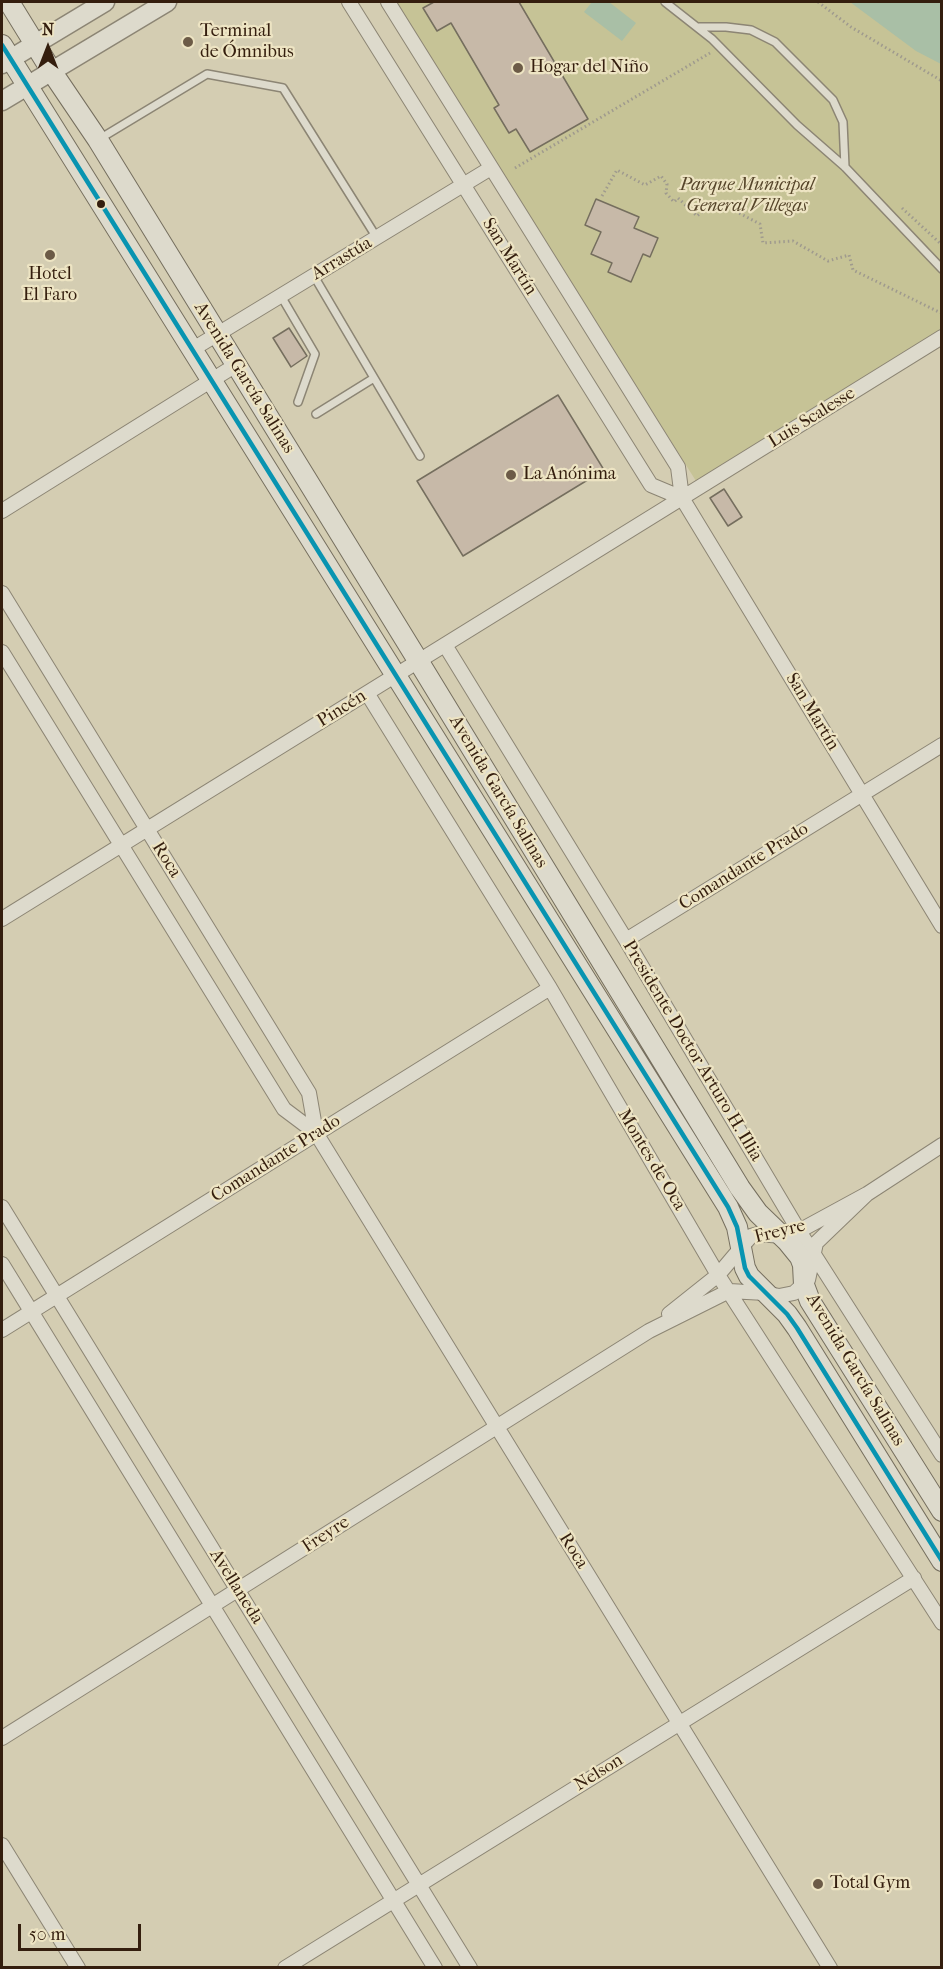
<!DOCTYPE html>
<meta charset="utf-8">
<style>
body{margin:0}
#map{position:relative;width:943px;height:1969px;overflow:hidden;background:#d4cdb2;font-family:"IM FELL French Canon",serif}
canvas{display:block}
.frame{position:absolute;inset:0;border:3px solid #341e0e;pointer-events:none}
.north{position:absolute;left:18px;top:18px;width:60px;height:60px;-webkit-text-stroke:4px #ede4c3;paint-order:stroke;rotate:0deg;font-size:16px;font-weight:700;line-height:24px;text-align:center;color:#341e0e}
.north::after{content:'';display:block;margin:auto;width:21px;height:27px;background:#341e0e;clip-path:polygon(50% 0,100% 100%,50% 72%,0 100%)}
.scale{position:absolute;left:18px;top:1924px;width:123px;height:27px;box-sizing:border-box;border:3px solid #341e0e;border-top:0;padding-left:8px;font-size:18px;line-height:21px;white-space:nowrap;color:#341e0e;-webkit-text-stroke:4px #ede4c3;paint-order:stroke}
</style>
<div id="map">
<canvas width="943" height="1969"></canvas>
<div class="frame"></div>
<div class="north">N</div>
<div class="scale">50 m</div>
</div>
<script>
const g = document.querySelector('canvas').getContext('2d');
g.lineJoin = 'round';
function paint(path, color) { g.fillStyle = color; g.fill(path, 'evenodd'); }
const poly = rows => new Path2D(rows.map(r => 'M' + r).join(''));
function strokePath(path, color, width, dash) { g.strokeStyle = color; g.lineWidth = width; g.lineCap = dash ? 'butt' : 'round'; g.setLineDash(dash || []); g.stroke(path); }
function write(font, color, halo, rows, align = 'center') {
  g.font = font + ' "IM FELL French Canon",serif'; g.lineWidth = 4.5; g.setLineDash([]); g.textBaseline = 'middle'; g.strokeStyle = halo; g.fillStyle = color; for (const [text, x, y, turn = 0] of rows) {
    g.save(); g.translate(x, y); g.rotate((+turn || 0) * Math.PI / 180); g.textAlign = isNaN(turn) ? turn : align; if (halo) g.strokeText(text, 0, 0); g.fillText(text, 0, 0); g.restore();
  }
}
const green = poly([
 [395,2,941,2,941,331,696,481]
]);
const water = poly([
 [592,2,609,2,636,23,622,41,584,12],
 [850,2,941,2,941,64,916,51]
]);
const building = poly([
 [434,2,519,2,588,119,530,152,516,129,509,133,494,108,499,105,451,23,437,31,423,8,434,2],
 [596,199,639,217,634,228,658,238,650,257,643,254,631,282,608,272,612,263,591,254,601,232,585,225,596,199],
 [289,328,307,356,291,367,273,338,289,328],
 [558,395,604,470,463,556,417,481,558,395],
 [724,489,742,517,728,526,710,498,724,489]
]);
const path = poly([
 [818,2,851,27,942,81],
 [515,168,710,53],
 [602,196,617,170,645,185,661,176,667,184,666,193,674,202,678,198,697,216,716,201,760,224,763,243,793,241,828,261,849,255,853,270,941,313],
 [902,208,942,245]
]);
const service = poly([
 [665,2,712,39,797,125,845,167,942,269],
 [699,27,726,27,751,30,775,42,833,100,843,122,845,167],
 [101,138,207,74,283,88,377,238],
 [314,276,420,456],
 [281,296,315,354,298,402],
 [316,414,374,378]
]);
const minor = poly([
 [349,2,651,485,682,498],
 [388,2,678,467,682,498,942,926],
 [193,349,491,168],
 [2,511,236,365],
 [2,593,309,1093,316,1133],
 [445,645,626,940,799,1231,942,1455],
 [2,652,284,1109,316,1133,830,1968],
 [367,693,550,988,718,1275,942,1623],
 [2,919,942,337],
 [626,940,942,745],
 [2,1207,470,1968],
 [2,1264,435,1968],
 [669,1314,718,1275,751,1236,758,1234,782,1236,799,1231,867,1194,942,1145],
 [2,1330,550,988],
 [2,1738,649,1331,729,1291,765,1293,779,1296,794,1293,808,1280,816,1243,867,1194],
 [2,1845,78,1968],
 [285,1968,914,1578]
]);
const tertiary = poly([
 [2,64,105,2],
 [2,101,167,2]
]);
const secondary = poly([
 [9,2,54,75,98,140,422,667,740,1188,758,1213,787,1241,800,1257,803,1265,804,1285,810,1301,942,1511],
 [2,45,728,1207,737,1227,745,1268,749,1276,787,1314,797,1328,942,1561]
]);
const bus1 = poly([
 [2,45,728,1207,737,1227,745,1268,749,1276,787,1314,797,1328,942,1561]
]);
const markers = [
 [188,42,6,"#6c5b47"],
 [518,68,6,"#6c5b47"],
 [101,204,5,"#341e0e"],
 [50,255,6,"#6c5b47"],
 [511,475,6,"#6c5b47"],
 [818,1884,6,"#6c5b47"]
];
const poiNames = [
 ["Terminal",200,32],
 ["de Ómnibus",200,53],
 ["Hogar del Niño",530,68],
 ["Hotel",50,275,"center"],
 ["El Faro",50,296,"center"],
 ["La Anónima",523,475],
 ["Total Gym",830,1884]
];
const parkNames = [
 ["Parque Municipal",747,186],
 ["General Villegas",747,207]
];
const streetNames = [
 ["San Martín",509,257,58],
 ["Arrastúa",342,259,-31],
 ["Avenida García Salinas",244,378,58],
 ["Luis Scalesse",812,418,-32],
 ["Pincén",342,709,-32],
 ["San Martín",812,712,59],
 ["Avenida García Salinas",498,792,59],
 ["Roca",166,860,58],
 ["Comandante Prado",744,867,-32],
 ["Presidente Doctor Arturo H. Illia",692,1051,59],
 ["Comandante Prado",276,1159,-32],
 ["Montes de Oca",651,1160,59],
 ["Freyre",780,1232,-14],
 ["Avenida García Salinas",855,1370,59],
 ["Freyre",326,1535,-33],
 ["Roca",573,1551,58],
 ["Avellaneda",236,1587,58],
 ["Nelson",599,1773,-32]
];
paint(green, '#c6c396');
paint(water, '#a9bfa6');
paint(building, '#c7b9a8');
strokePath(building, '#756e5e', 1.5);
strokePath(service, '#8c8574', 10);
strokePath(minor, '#8c8574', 16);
strokePath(tertiary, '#8c8574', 21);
strokePath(secondary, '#756e5e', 22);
strokePath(path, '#9f9a8e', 3, [1.5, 3]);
strokePath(service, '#dddacc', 7);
strokePath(minor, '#dddacc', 14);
strokePath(tertiary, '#dddacc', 18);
strokePath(secondary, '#dddacc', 20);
strokePath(bus1, '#0894b1', 4.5);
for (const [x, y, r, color] of markers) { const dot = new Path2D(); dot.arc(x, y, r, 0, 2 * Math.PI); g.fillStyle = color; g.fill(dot); strokePath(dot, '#ede4c3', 2); }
write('18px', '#341e0e', '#ede4c3', poiNames, 'left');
write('italic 18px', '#56452a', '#ede4c3', parkNames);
write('18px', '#341e0e', '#ede4c3', streetNames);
</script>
